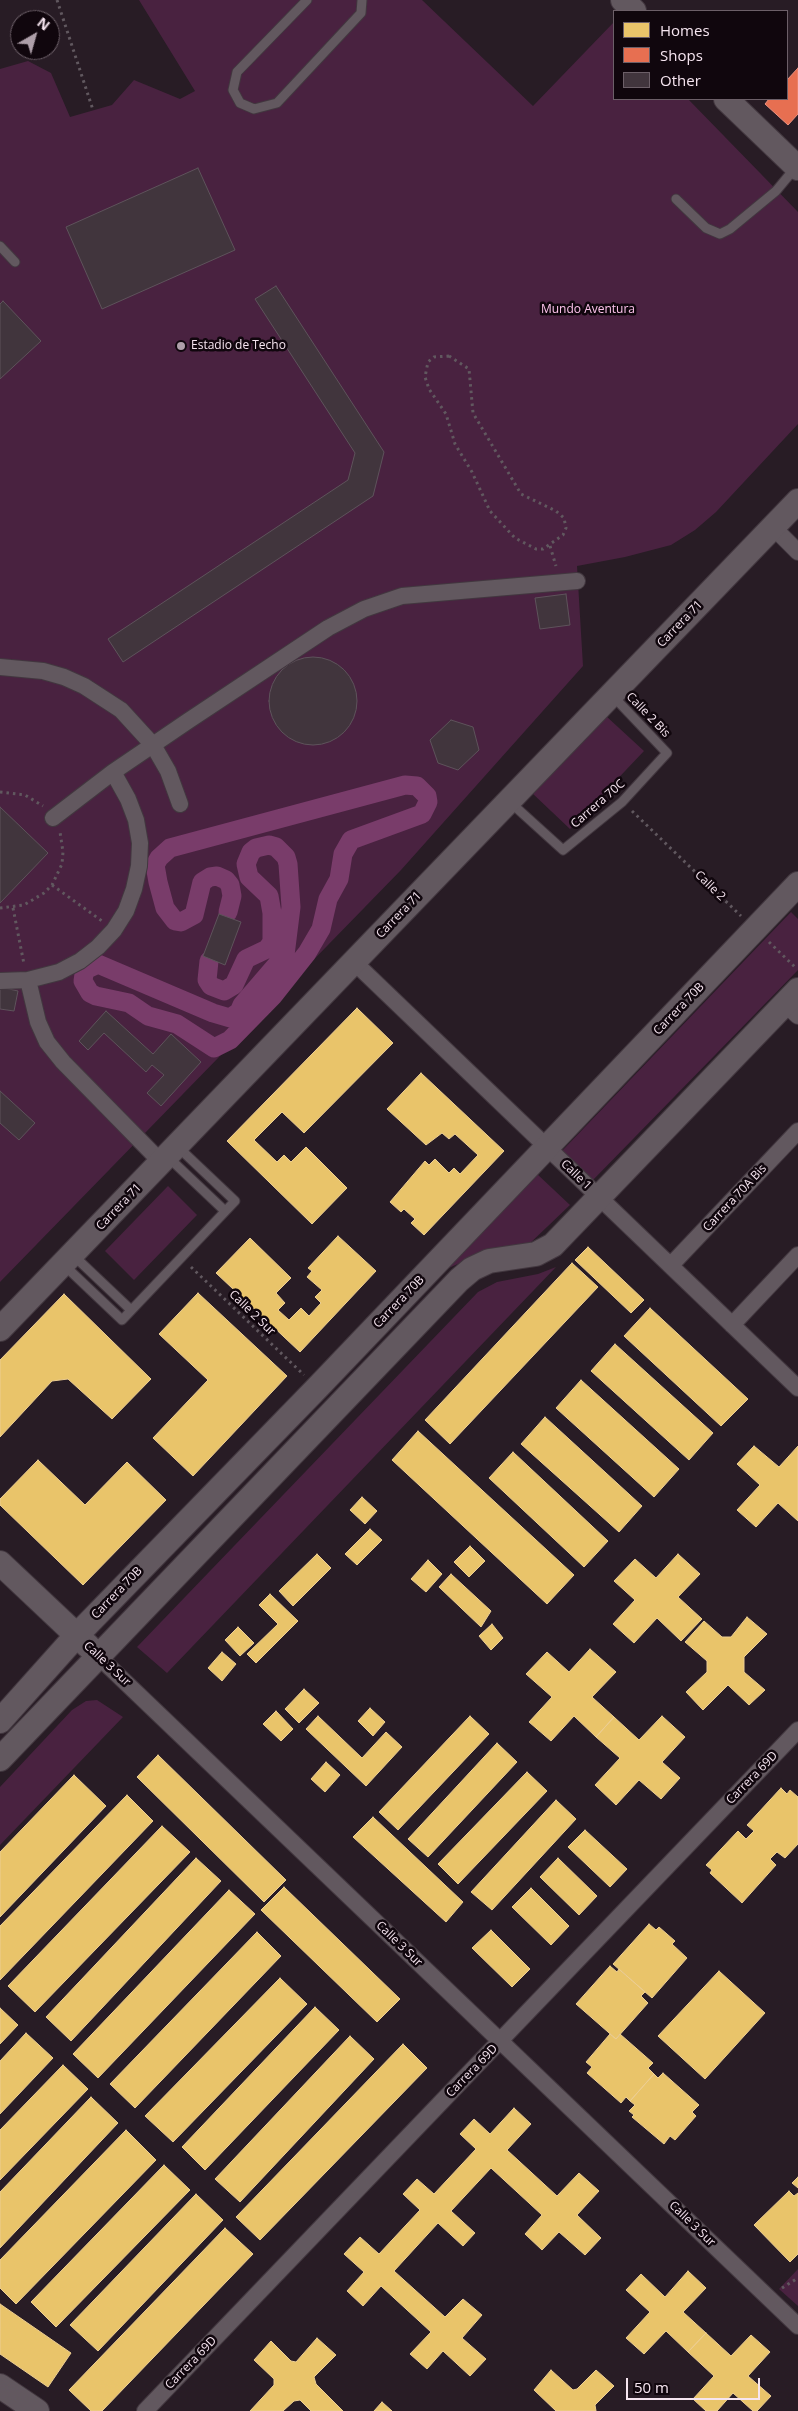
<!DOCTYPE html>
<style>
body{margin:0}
#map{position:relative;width:798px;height:2411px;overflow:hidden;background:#281c25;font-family:"Open Sans",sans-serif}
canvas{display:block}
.legend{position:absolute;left:613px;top:10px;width:175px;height:90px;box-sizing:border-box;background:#10060d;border:1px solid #6c5f68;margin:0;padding:6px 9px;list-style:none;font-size:15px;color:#f6e5f0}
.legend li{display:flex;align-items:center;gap:10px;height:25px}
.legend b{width:25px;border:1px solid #6c5f68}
.north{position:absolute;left:10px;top:10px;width:50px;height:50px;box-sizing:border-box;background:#10060d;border:1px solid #6c5f68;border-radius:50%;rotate:38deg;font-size:14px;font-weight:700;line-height:20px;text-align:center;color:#f6e5f0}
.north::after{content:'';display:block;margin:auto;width:18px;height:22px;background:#ae9fa9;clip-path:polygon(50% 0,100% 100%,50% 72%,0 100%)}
.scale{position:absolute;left:626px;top:2378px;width:134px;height:22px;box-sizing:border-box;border:2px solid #f6e5f0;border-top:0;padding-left:6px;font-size:15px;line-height:18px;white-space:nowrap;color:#f6e5f0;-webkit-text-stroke:4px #10060d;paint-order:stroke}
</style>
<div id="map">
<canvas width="798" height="2411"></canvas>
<ul class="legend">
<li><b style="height:14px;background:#e9c46a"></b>Homes</li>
<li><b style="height:14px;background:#e76f51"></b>Shops</li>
<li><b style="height:14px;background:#41353d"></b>Other</li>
</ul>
<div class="north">N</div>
<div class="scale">50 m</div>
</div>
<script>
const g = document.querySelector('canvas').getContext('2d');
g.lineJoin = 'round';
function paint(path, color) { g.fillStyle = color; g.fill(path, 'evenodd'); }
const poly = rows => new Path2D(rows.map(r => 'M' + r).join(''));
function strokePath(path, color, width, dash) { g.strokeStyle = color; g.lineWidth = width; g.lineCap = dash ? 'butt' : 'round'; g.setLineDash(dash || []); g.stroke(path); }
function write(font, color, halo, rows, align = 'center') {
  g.font = font + ' "Open Sans",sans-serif'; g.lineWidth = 5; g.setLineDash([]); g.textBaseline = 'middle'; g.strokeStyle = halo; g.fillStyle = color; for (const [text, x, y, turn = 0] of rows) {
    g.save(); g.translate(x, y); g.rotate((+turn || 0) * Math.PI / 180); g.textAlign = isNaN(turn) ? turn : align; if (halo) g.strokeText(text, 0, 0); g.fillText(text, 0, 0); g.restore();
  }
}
const green = poly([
 [139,0,422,0,533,106,614,22,614,99,688,99,798,212,798,424,716,512,695,530,671,545,625,557,577,566,583,666,401,870,0,1282,0,69,28,61,51,73,70,117,112,105,134,80,180,99,195,91],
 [606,716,644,751,570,829,532,793],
 [791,912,798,919,798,970,593,1180,560,1153],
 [536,1173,570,1205,525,1248,462,1262,440,1272],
 [168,1186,197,1215,134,1280,105,1251],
 [556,1267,167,1673,137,1647,478,1292,497,1282,538,1274],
 [97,1700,123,1717,0,1845,0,1787,72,1710,86,1701],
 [798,2269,798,2306,779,2289]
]);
const homes = poly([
 [357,1008,393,1043,304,1133,282,1112,254,1140,277,1162,284,1155,291,1162,306,1147,347,1188,312,1224,227,1141,357,1008],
 [421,1073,504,1151,424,1235,411,1223,415,1219,404,1209,401,1212,390,1202,425,1161,429,1165,435,1159,449,1173,454,1168,460,1174,478,1155,455,1134,449,1139,442,1133,426,1145,387,1109,421,1073],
 [338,1236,376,1271,300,1352,216,1273,250,1238,291,1278,276,1293,285,1303,278,1310,289,1320,301,1308,309,1316,321,1303,315,1297,322,1290,307,1277,312,1271,308,1268,338,1236],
 [588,1247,644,1300,631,1313,575,1260,588,1247],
 [572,1263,598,1287,450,1444,425,1420,572,1263],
 [198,1293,287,1376,193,1476,153,1438,208,1380,159,1334,198,1293],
 [64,1294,151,1379,112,1419,68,1379,52,1381,0,1437,0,1360,64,1294],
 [650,1308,748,1399,721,1426,624,1336,650,1308],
 [615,1344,713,1433,689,1460,591,1371,615,1344],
 [581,1380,679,1469,654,1497,556,1408,581,1380],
 [545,1417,642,1506,619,1532,521,1444,545,1417],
 [418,1431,574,1575,547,1604,392,1460,418,1431],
 [754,1446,779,1467,798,1446,798,1521,778,1503,756,1527,737,1510,760,1485,737,1464,754,1446],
 [513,1452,608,1541,584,1567,489,1478,513,1452],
 [38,1460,85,1505,127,1462,166,1500,83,1585,0,1505,0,1499,38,1460],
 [362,1497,377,1511,365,1524,350,1510,362,1497],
 [370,1529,382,1540,357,1565,345,1554,370,1529],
 [470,1546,485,1561,469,1577,454,1562,470,1546],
 [317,1554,331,1568,293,1606,279,1591,317,1554],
 [678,1554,700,1574,678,1597,702,1619,681,1641,657,1618,634,1643,613,1624,635,1600,614,1581,635,1559,656,1578,678,1554],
 [428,1560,442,1574,426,1592,411,1579,428,1560],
 [451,1574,491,1611,481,1627,439,1587,451,1574],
 [270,1594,298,1621,256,1663,247,1654,278,1624,259,1605,270,1594],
 [747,1617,767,1634,744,1657,744,1672,765,1690,749,1705,728,1685,703,1710,686,1692,707,1672,707,1661,685,1642,704,1621,722,1637,731,1637,747,1617],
 [492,1624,503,1638,491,1650,479,1636,492,1624],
 [238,1627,254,1643,240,1656,225,1640,238,1627],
 [590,1649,616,1672,592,1697,614,1717,596,1737,574,1716,551,1741,529,1722,552,1697,526,1674,547,1652,569,1672,590,1649],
 [222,1652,236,1664,222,1681,208,1668,222,1652],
 [304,1689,319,1703,299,1723,285,1709,304,1689],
 [370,1708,385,1722,373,1736,358,1721,370,1708],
 [276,1711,293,1729,281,1741,263,1724,276,1711],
 [318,1716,362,1758,386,1732,402,1747,366,1786,306,1729,318,1716],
 [470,1716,489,1734,398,1830,379,1812,470,1716],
 [662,1716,685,1737,662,1762,680,1778,661,1799,639,1780,616,1805,595,1785,620,1758,596,1737,614,1717,639,1740,662,1716],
 [497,1743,517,1762,428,1857,408,1839,497,1743],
 [158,1755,286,1880,264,1902,137,1777,158,1755],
 [326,1762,340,1775,325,1792,311,1779,326,1762],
 [527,1772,547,1791,458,1884,438,1864,527,1772],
 [74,1775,106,1806,0,1917,0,1852,74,1775],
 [781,1788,787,1794,790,1790,798,1797,798,1844,785,1858,777,1852,770,1859,776,1865,742,1903,710,1873,712,1870,706,1865,738,1831,746,1839,754,1831,747,1825,781,1788],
 [127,1795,153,1821,0,1980,0,1926,127,1795],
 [556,1800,576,1819,492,1910,471,1892,556,1800],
 [373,1817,463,1902,446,1922,353,1837,373,1817],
 [162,1826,190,1852,35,2012,8,1986,162,1826],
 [585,1830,627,1869,610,1887,568,1847,585,1830],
 [196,1858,221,1881,71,2041,46,2017,196,1858],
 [558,1858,597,1896,579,1915,540,1877,558,1858],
 [284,1887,400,1999,377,2022,261,1910,284,1887],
 [531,1888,569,1926,551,1945,512,1907,531,1888],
 [229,1890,255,1914,98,2078,73,2054,229,1890],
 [649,1924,656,1930,659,1927,675,1941,672,1944,687,1958,652,1998,613,1964,649,1924],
 [491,1930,530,1969,512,1987,472,1948,491,1930],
 [257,1932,281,1956,135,2108,110,2084,257,1932],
 [610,1966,617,1972,619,1969,645,1992,641,1996,648,2003,616,2039,576,2004,610,1966],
 [719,1971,765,2013,705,2079,658,2036,719,1971],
 [280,1978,307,2004,173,2142,145,2116,280,1978],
 [315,2007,339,2030,205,2170,182,2147,315,2007],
 [0,2008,18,2025,0,2044,0,2008],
 [26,2033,53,2058,0,2114,0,2061,26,2033],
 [610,2034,616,2039,620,2034,653,2063,648,2068,654,2074,630,2101,626,2097,621,2103,587,2073,592,2067,586,2062,610,2034],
 [350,2036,374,2059,240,2202,215,2179,350,2036],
 [403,2044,427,2068,260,2240,236,2217,403,2044],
 [63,2065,88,2089,0,2180,0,2130,63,2065],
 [663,2073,699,2105,692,2112,696,2116,675,2140,670,2136,664,2144,632,2117,634,2115,629,2111,635,2105,630,2101,654,2074,658,2078,663,2073],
 [91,2097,118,2123,0,2248,0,2192,91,2097],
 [514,2108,531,2124,507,2150,557,2196,579,2173,599,2191,577,2215,601,2238,585,2255,559,2232,542,2250,525,2234,542,2215,491,2168,451,2211,475,2233,463,2246,438,2223,394,2271,445,2317,463,2299,482,2315,462,2338,486,2359,470,2376,443,2351,427,2369,410,2354,431,2332,381,2286,363,2306,347,2291,364,2272,344,2254,360,2237,379,2254,420,2210,403,2194,417,2179,434,2194,476,2149,460,2134,474,2119,490,2134,514,2108],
 [126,2130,156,2160,16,2304,0,2288,0,2260,126,2130],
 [164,2165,190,2190,56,2327,31,2302,164,2165],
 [798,2177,798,2188,792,2183,798,2177],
 [789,2191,794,2196,798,2193,798,2254,790,2262,754,2225,789,2191],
 [196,2194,223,2220,98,2351,70,2325,196,2194],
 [225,2228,253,2254,102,2411,91,2411,69,2390,225,2228],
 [688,2271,706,2288,683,2312,706,2333,688,2352,666,2331,644,2354,626,2338,650,2312,626,2290,641,2274,665,2297,688,2271],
 [0,2304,71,2353,48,2387,0,2354,0,2304],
 [706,2333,731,2356,751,2335,770,2352,748,2376,771,2396,757,2411,753,2411,733,2393,717,2411,706,2411,693,2399,714,2376,688,2352,706,2333],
 [317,2338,336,2355,314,2377,316,2384,343,2411,311,2411,300,2400,294,2401,283,2411,250,2411,274,2385,274,2379,254,2360,271,2341,291,2361,296,2362,317,2338],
 [551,2370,573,2390,577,2389,596,2370,614,2386,595,2405,596,2411,556,2411,534,2390,551,2370],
 [382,2402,392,2411,374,2411,382,2402]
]);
const shops = poly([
 [798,68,798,114,788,125,765,104,769,99,787,99,787,80,798,68]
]);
const canal = poly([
 [209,961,207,980,211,986,224,991,234,985,246,959,267,949,272,942,272,913,269,896,249,877,246,864,251,852,256,848,269,845,276,847,286,857,288,864,291,907,285,955,242,1005,239,1012,230,1018,213,1013,98,964,87,969,84,974,83,981,90,993,96,996,129,1003,148,1016,177,1024,214,1048,230,1040,273,996,307,953,321,929,328,899,339,879,343,854,351,840,422,814,428,802,427,796,417,786,405,785,170,848,159,858,155,865,158,882,165,908,175,921,181,922,194,915,202,882,210,877,217,876,226,880,230,885,232,896,228,912]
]);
const building = poly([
 [198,168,235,250,102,309,66,227,198,168],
 [276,286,384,452,373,496,123,662,108,639,348,480,355,453,255,299,276,286],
 [3,301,41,341,0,379,0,304,3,301],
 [566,594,570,625,540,629,535,598,566,594],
 '269 701a44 44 0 1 1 88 0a44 44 0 1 1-88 0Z',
 [451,720,473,727,479,750,458,770,438,763,430,740,451,720],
 [0,807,48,853,0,903,0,807],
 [219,914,241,922,225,965,203,956,219,914],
 [0,987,18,991,14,1011,0,1009,0,987],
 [106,1011,153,1054,171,1034,201,1062,161,1106,147,1093,164,1075,152,1065,146,1072,104,1033,88,1050,79,1041,106,1011],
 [0,1091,35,1123,19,1140,0,1123,0,1091]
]);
const path = poly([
 [57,0,93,110],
 [449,356,469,369,473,413,521,494,556,511,564,518,566,528,563,535,543,549,536,549,515,538,490,511,472,472,455,444,446,414,429,389,425,377,428,362,434,357,449,356],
 [550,546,556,566],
 [0,792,25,795,43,806],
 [632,811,741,916],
 [52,885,102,921],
 [0,908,24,905,44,893,52,885,62,864,63,852,60,832],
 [13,908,24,964],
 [769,942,797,969],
 [191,1267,304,1375],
 [782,2288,798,2278]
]);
const lane = poly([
 [307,0,237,72,233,90,240,103,254,109,277,103,361,13,362,0],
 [676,199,706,228,720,234,730,229,776,191,795,168],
 [0,246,15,262],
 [510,802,563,850,622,802,667,753,612,695],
 [168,1157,225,1211],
 [73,1255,131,1310],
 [64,1265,122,1320,235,1201,178,1147]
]);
const street = poly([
 [773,527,798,552],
 [0,667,43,671,64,677,84,686,121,710,153,745,168,771,180,804],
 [53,818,113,772,188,721,328,628,364,609,402,596,577,581],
 [354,962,798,1388],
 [28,980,38,1022,47,1042,63,1062,162,1163],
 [0,981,28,980,59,972,80,961,98,947,114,930,126,911,134,889,139,866,140,843,136,820,128,799,113,772],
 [785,1004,798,1016],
 [671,1265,798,1131],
 [732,1325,798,1255],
 [98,1656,798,2326],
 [145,2411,798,1730]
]);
const secondary = poly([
 [623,0,634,11],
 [726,99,798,168],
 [0,1329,798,501],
 [0,1563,88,1646],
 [0,1721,76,1636,318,1387,798,884],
 [0,1759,459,1280,472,1269,489,1261,536,1254,553,1245,798,990],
 [0,2386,37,2411]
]);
const markers = [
 [181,346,5,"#ae9fa9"]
];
const parkNames = [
 ["Mundo Aventura",588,310]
];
const poiNames = [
 ["Estadio de Techo",191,346]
];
const streetNames = [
 ["Carrera 71",680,624,-46],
 ["Calle 2 Bis",648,715,46],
 ["Carrera 70C",598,804,-41],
 ["Calle 2",710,886,44],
 ["Carrera 71",399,915,-46],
 ["Carrera 70B",679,1009,-46],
 ["Calle 1",576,1175,44],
 ["Carrera 70A Bis",735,1198,-47],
 ["Carrera 71",119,1207,-46],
 ["Carrera 70B",399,1302,-46],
 ["Calle 2 Sur",252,1313,44],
 ["Carrera 70B",117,1593,-46],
 ["Calle 3 Sur",107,1664,43],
 ["Carrera 69D",752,1778,-46],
 ["Calle 3 Sur",399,1944,44],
 ["Carrera 69D",472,2071,-46],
 ["Calle 3 Sur",692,2224,44],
 ["Carrera 69D",191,2363,-46]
];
paint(green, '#492240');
paint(homes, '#e9c46a');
strokePath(homes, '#edce92', 1);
paint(shops, '#e76f51');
strokePath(shops, '#ec9281', 1);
strokePath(canal, '#793c6a', 19);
paint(building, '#41353d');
strokePath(building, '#5e535b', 1);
strokePath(lane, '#42373f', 11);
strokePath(street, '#42373f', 18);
strokePath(secondary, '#42373f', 26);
strokePath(path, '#61585f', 3, [2.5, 4]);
strokePath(lane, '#62585f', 9);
strokePath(street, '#62585f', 16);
strokePath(secondary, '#62585f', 24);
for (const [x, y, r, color] of markers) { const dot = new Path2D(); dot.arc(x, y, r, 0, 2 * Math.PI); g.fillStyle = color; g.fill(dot); strokePath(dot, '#10060d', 2); }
write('12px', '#fdc3ec', '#10060d', parkNames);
write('12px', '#f6e5f0', '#10060d', poiNames, 'left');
write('12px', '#f6e5f0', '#10060d', streetNames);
</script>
